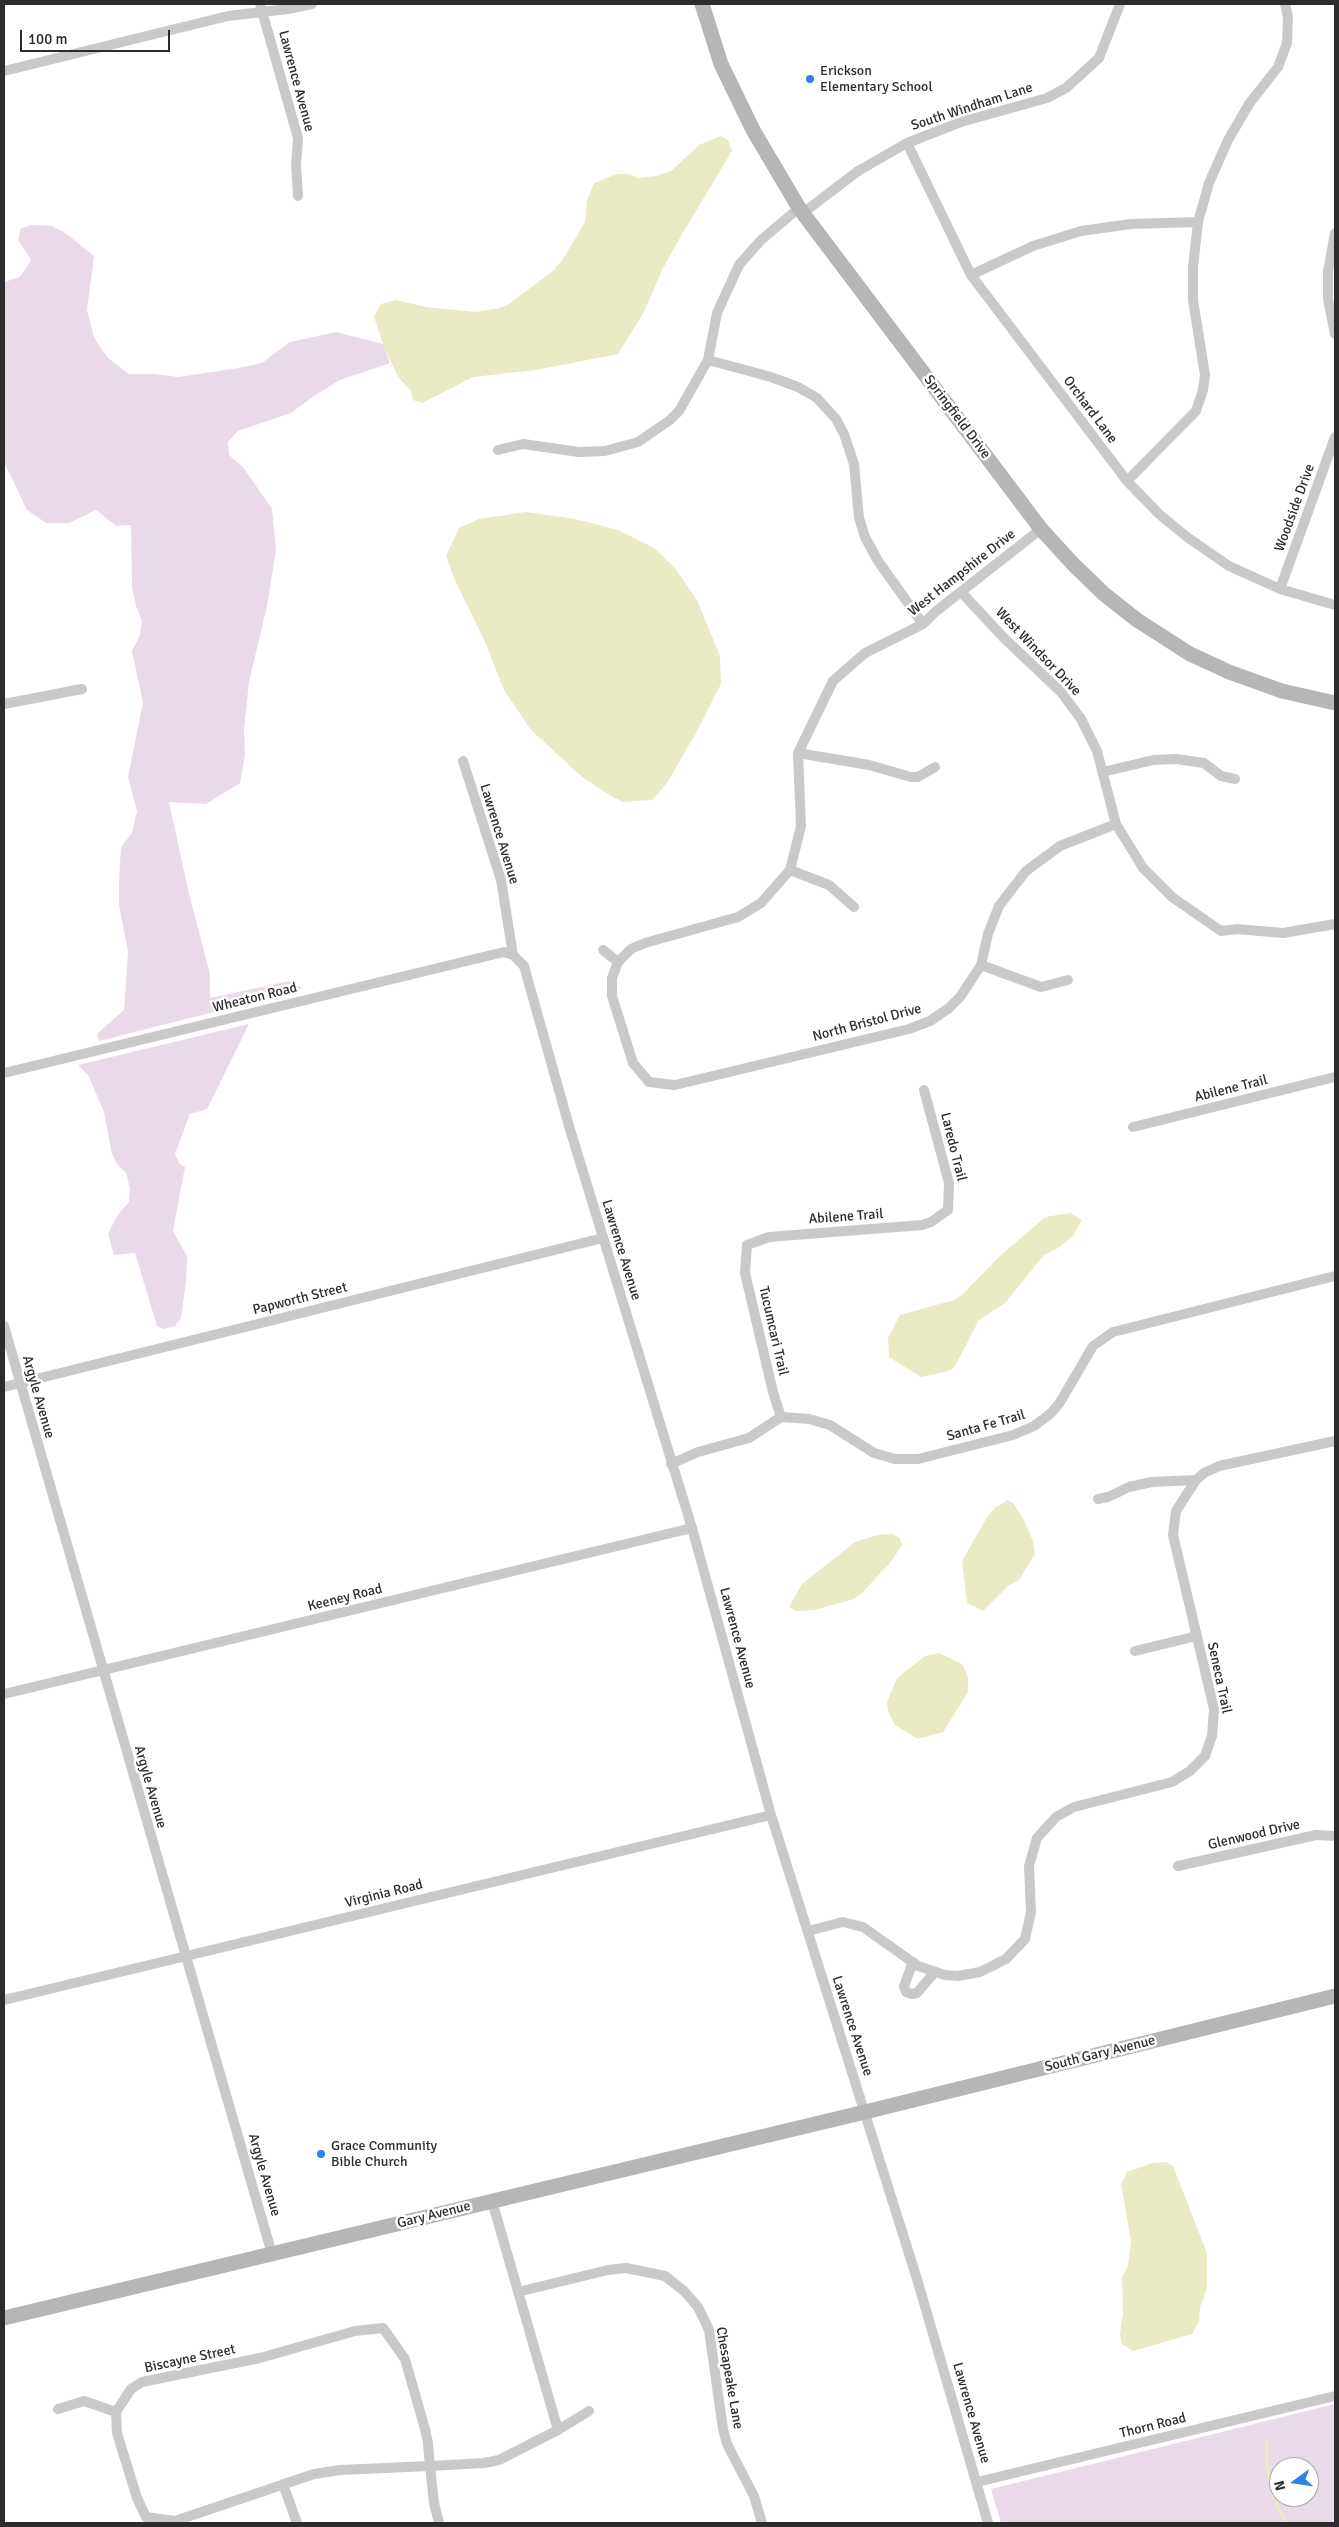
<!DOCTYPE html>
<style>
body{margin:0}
#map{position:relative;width:1339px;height:2527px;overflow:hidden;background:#fff;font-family:Signika,sans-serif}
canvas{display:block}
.frame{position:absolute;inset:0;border:5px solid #2c2c2c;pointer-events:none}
.north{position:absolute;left:1269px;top:2457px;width:50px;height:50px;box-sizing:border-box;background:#fff;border:1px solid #ababab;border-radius:50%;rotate:256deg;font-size:14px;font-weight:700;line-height:20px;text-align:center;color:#2c2c2c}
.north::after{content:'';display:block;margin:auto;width:18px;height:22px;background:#3082e1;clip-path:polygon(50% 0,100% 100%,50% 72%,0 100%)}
.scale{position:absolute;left:20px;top:30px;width:150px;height:22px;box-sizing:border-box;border:2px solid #2c2c2c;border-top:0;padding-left:6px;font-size:15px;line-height:18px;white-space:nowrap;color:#2c2c2c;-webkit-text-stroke:4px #fff;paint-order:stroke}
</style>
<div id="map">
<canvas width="1339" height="2527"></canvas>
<div class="frame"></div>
<div class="north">N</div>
<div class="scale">100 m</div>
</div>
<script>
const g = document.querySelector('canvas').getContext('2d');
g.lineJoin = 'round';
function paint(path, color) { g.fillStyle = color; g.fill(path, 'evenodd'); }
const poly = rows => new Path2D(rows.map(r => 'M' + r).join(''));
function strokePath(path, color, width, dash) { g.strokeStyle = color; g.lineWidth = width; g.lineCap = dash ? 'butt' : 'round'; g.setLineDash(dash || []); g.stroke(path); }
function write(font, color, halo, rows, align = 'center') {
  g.font = font + ' Signika,sans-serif'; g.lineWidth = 5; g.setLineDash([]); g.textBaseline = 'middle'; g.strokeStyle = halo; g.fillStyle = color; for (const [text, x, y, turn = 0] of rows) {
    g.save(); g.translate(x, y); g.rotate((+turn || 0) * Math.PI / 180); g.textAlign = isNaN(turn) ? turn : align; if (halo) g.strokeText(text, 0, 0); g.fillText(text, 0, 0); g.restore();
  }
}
const green = poly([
 [32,225,52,226,64,232,94,256,87,310,94,338,108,358,129,374,155,374,178,377,239,368,262,363,290,342,336,332,383,344,390,363,340,380,311,398,291,413,238,431,228,442,229,455,243,467,272,509,276,550,267,606,249,682,244,729,245,755,240,783,206,804,169,802,189,894,210,974,210,998,290,981,302,988,297,991,99,1041,97,1034,124,1010,125,997,128,952,119,905,119,879,121,847,132,833,137,811,128,777,143,703,132,651,140,635,142,621,136,606,132,587,131,525,116,526,96,510,69,523,46,523,27,510,4,462,4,282,20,277,31,260,18,240,21,228],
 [249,1024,207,1109,190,1114,175,1154,180,1164,185,1167,173,1231,187,1256,186,1282,181,1318,175,1326,163,1329,157,1326,135,1253,114,1255,108,1234,117,1216,129,1202,130,1188,126,1173,118,1165,112,1154,104,1112,88,1075,78,1065],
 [1335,2404,1335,2523,1001,2523,991,2489],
 [1279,2467,1309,2467,1309,2497,1279,2497]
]);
const water = poly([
 [721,136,728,140,732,151,681,236,663,268,644,312,618,354,536,370,473,377,422,403,413,400,411,391,398,377,383,344,374,317,381,304,396,300,426,307,476,312,500,308,509,304,554,270,563,259,585,222,587,200,594,183,616,174,629,174,638,178,656,176,671,171,699,145],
 [526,512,575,519,618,530,654,548,675,568,697,600,720,656,721,684,696,733,667,783,652,800,623,802,611,796,582,777,531,730,504,690,485,642,454,578,446,556,459,528,479,519],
 [1071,1213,1082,1220,1073,1236,1058,1248,1044,1255,1005,1303,979,1320,954,1368,949,1371,921,1377,889,1357,888,1338,900,1315,954,1300,962,1295,999,1257,1045,1217],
 [1008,1500,1014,1504,1024,1520,1033,1541,1035,1554,1019,1580,1008,1586,983,1611,967,1603,962,1561,987,1517,996,1507],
 [893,1534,900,1538,902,1545,890,1563,862,1593,854,1599,814,1610,796,1611,789,1607,802,1584,855,1542,877,1535],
 [939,1653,962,1664,968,1677,968,1692,943,1732,918,1739,895,1725,888,1711,887,1702,897,1678,925,1656],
 [1167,2162,1173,2166,1207,2253,1207,2288,1200,2307,1199,2322,1192,2334,1133,2351,1122,2344,1120,2334,1123,2313,1122,2277,1128,2266,1131,2241,1121,2184,1127,2172,1153,2163]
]);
const stream = poly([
 [1267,2440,1267,2467,1273,2496,1286,2523]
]);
const street = poly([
 [260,4,298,138,296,165,298,196],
 [4,71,228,16,288,9,312,4],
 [907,143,971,275,1127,481,1159,514,1187,537,1229,566,1280,589,1335,605],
 [803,213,858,171,907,143,961,122,1047,98,1066,88,1099,58,1120,4],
 [1335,233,1328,272,1328,299,1335,334],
 [971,275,1033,246,1081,231,1131,224,1198,222],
 [708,360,771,377,798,387,817,398,836,419,844,434,854,464,859,518,865,537,878,561,923,624],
 [498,450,523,444,579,452,605,451,638,442,670,420,679,411,708,360,717,313,739,265,761,240,799,208],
 [1127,481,1196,411,1203,390,1205,375,1193,300,1193,267,1198,222,1209,183,1228,140,1249,104,1278,67,1287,43,1288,17,1285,4],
 [1041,529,935,612,923,624,865,653,833,681,798,753,801,826,790,870,761,903,738,917,645,943,631,949,618,962,612,978,612,996,633,1063,649,1082,675,1085,909,1029,930,1021,949,1008,960,997,981,965,988,934,999,906,1026,871,1060,846,1116,824],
 [1280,589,1335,437],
 [961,592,1004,638,1061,692,1081,719,1097,751,1116,824,1143,868,1172,897,1221,931,1237,929,1283,933,1335,924],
 [4,704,82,689],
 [798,753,869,765,911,777,918,777,935,767],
 [463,761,501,880,513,955,524,966,569,1126,692,1528,771,1815,917,2279,988,2523],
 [1103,772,1153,760,1176,759,1204,763,1221,776,1235,779],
 [790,870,829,885,854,907],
 [603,950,618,962],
 [981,965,1041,987,1068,980],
 [4,1073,504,952,513,955],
 [1133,1127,1335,1077],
 [4,1326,272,2254],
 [4,1387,603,1238],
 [781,1417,773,1392,745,1273,747,1245,769,1237,922,1225,931,1222,948,1210,949,1183,924,1090],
 [671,1464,698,1452,749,1438,781,1417,809,1419,830,1425,874,1453,895,1459,918,1459,1013,1435,1034,1426,1050,1414,1059,1404,1093,1346,1113,1332,1335,1276],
 [1098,1499,1108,1497,1129,1487,1152,1482,1196,1480],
 [1135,1651,1197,1636],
 [4,1694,692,1528],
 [1178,1866,1316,1835,1335,1836],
 [808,1931,843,1922,863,1927,918,1966,945,1975,958,1976,980,1972,1006,1959,1025,1939,1031,1912,1029,1866,1037,1838,1056,1817,1074,1807,1172,1782,1190,1771,1205,1756,1212,1736,1214,1709,1173,1535,1176,1511,1196,1480,1204,1473,1219,1466,1335,1441],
 [913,1962,904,1986,906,1992,912,1994,917,1993,934,1973],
 [4,2000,771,1815],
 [492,2201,558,2430],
 [518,2292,608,2270,626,2268,665,2276,684,2291,698,2307,709,2330,723,2429,727,2444,754,2496,762,2523],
 [58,2409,84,2401,116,2412],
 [977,2482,1335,2396],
 [283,2484,297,2523],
 [439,2523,434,2503,430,2466,428,2443,425,2429,405,2359,383,2328,355,2331,260,2358,142,2382,131,2389,116,2412,117,2433,137,2498,146,2517,175,2521,314,2474,340,2470,430,2466,484,2463,499,2460,558,2430,589,2411]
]);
const secondary = poly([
 [702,4,721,64,753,130,799,208,1041,529,1073,564,1104,594,1137,620,1190,654,1229,672,1282,691,1335,703],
 [4,2318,865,2112,1335,1996]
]);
const markers = [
 [810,79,5,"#3082e1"],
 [321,2154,5,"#3082e1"]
];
const poiNames = [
 ["Erickson",820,71],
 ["Elementary School",820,87],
 ["Grace Community",331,2146],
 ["Bible Church",331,2162]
];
const streetNames = [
 ["Lawrence Avenue",296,81,75],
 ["South Windham Lane",972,107,-18],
 ["Orchard Lane",1090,410,53],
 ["Springfield Drive",957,417,53],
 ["Woodside Drive",1295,508,-70],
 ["West Hampshire Drive",962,573,-38],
 ["West Windsor Drive",1038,652,46],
 ["Lawrence Avenue",499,834,73],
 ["Wheaton Road",255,998,-14],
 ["North Bristol Drive",867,1023,-15],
 ["Abilene Trail",1231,1089,-14],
 ["Laredo Trail",953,1147,76],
 ["Abilene Trail",846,1217,-4],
 ["Lawrence Avenue",621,1250,73],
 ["Papworth Street",300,1299,-14],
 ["Tucumcari Trail",773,1331,77],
 ["Argyle Avenue",38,1397,74],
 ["Santa Fe Trail",986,1426,-16],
 ["Keeney Road",345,1598,-14],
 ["Lawrence Avenue",737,1638,75],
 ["Seneca Trail",1219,1678,78],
 ["Argyle Avenue",150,1787,74],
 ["Glenwood Drive",1254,1835,-13],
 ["Virginia Road",384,1894,-14],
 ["Lawrence Avenue",852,2026,72],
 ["South Gary Avenue",1100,2054,-14],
 ["Argyle Avenue",264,2175,74],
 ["Gary Avenue",434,2215,-14],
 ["Biscayne Street",190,2359,-12],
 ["Chesapeake Lane",729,2378,80],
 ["Lawrence Avenue",971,2413,74],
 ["Thorn Road",1153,2426,-14]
];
paint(green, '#ead9e9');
paint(water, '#eaeac5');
strokePath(stream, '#eaeac5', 3);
strokePath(street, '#c9c9c9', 10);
strokePath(secondary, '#b6b6b6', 15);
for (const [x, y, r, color] of markers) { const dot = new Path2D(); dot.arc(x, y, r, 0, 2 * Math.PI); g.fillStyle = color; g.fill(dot); strokePath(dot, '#fff', 2); }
write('14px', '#2c2c2c', '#fff', poiNames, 'left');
write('14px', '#2c2c2c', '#fff', streetNames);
</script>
